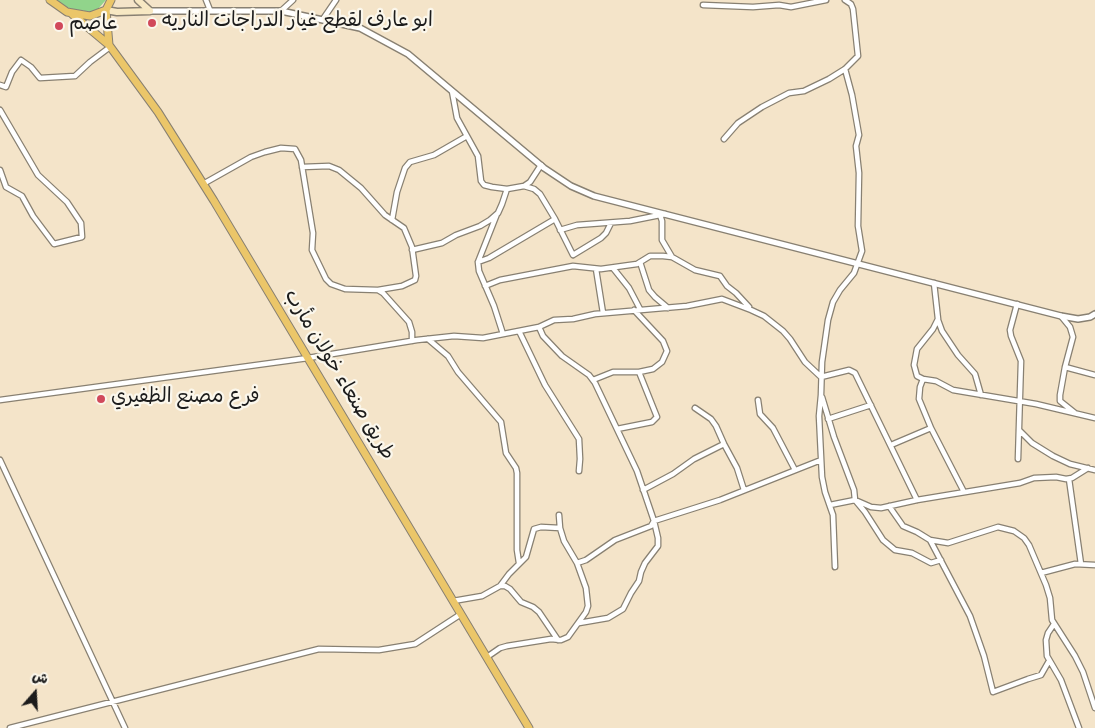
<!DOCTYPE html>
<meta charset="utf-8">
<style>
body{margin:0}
#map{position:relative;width:1095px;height:728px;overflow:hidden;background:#f4e4c9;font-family:Dekko,"Playpen Sans Arabic",sans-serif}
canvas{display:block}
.north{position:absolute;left:10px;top:668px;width:50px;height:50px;-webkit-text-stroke:4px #fbf7ec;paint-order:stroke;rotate:19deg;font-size:14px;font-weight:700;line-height:20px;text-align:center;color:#1c1c1c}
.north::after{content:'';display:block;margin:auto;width:18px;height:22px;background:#1c1c1c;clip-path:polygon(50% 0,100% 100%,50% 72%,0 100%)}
</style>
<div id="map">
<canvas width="1095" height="728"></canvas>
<div class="north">ش</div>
</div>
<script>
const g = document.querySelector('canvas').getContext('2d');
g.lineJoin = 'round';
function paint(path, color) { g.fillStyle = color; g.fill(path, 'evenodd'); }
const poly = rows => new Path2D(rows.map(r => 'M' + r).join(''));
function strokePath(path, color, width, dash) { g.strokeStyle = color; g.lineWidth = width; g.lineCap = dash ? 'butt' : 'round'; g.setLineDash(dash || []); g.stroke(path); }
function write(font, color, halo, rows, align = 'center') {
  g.font = font + ' Dekko,"Playpen Sans Arabic",sans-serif'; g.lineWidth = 4.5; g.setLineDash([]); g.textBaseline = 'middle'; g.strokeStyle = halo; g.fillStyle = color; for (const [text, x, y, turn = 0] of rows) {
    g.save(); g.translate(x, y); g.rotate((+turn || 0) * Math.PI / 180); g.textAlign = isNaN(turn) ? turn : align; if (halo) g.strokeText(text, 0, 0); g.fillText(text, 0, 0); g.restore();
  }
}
const green = poly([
 [56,0,106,0,98,9,91,12,72,9,64,6]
]);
const minor = poly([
 [206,0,210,10],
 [703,5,753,7,779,5,791,7,826,0],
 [281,11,293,0],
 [323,19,336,0],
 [0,85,6,87,12,72,21,60,31,67,40,78,75,76,90,62,110,47],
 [452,91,457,118,478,156,481,181,484,185,492,187,507,189],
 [0,110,38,175,67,202,81,223,82,237,54,244,33,216,22,196,6,187,0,170],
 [724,139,738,123,762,107,789,93,804,91,829,79,845,69,858,56,853,9,851,4,845,0],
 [302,167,329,166,339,170,361,188,385,215,404,228,412,247,416,276,415,280,402,286,378,290],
 [203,184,251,157,265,152,281,148,295,149,301,160,313,233,312,250,326,279,331,284,345,289,378,290,383,293,409,322,412,332,412,341],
 [497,214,478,262,479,271,494,306,503,334],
 [660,215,662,221,662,240,672,257],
 [555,219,573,255,601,238,606,233,611,223],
 [392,220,397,192,405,168,410,162,434,155,467,136],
 [560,230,577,225,630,221,665,214],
 [412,250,442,243,456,235,480,226,490,220,498,213,502,204,507,189,524,186,530,182,541,165],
 [478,262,489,258,555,219,540,194,534,189,524,186],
 [640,262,649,290,655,297,668,308],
 [613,268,629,288,640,309],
 [596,269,603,313],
 [934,283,938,319,933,329,917,349,914,365,917,376,923,379,936,381,953,390,1036,404,1095,418],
 [485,286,500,280,573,266,601,269,637,264,650,256,663,256,672,257,695,270,720,276,727,286,736,293,749,307],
 [1017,304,1010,330,1011,336,1021,361,1018,459],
 [1061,316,1070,327,1073,337,1065,367,1095,375],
 [938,320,942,331,958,355,975,374,981,395],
 [539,327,554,320,573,319,595,314,687,306,722,299,751,310,764,316,783,331,790,339,805,362,821,377,849,370,855,373,917,500],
 [519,331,545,385,579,439,580,459,579,471],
 [428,339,448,356,458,372,501,422,506,453,516,468,517,473,517,550,519,563],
 [1065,367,1060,395,1060,401,1075,413],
 [923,379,920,387,919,399,931,428,964,492],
 [593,380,613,372,639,372,653,369,662,362,667,351,663,341,634,310],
 [822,397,834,437,854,490,855,500,865,512,883,540,895,550,912,553,931,563,941,560],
 [0,400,308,358,417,340,454,336,483,338,539,327,543,336,562,356,589,375,595,383,637,471,654,521,651,526,615,540,586,560,577,563,586,588,588,606,586,612,568,637,561,640,551,639,507,646,500,648,487,657],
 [758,400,760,414,773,428,795,470],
 [695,408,711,419,716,426,724,444,737,468,744,490],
 [828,419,871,405],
 [617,429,652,422,657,417,639,372],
 [1019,430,1032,443,1053,456,1070,464,1095,470],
 [891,445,931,428],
 [0,460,125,728],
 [1069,479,1081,564],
 [643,490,673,474,694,459,724,444],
 [830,505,855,500,871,507,881,508,917,500,1020,483,1034,478,1056,477,1066,479,1072,478,1088,468],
 [889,506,903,526,917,532,930,540,948,543,998,527,1014,531,1024,538,1029,545,1046,585,1050,598,1052,620,1075,656,1083,672,1095,708],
 [559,515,560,528,564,541,577,563],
 [930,540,970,616,984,656,993,692,1028,679,1041,675,1049,661],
 [835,567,833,515,825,492,822,477,819,416,821,395,822,362,828,320,833,302,840,290,854,273,862,251,858,226,859,173,856,146,859,135,852,95,845,69],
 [1041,573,1075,564,1095,565],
 [500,586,509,574,526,557,534,529,541,527,560,528],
 [453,601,482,596,500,586,505,586,510,589,521,602,533,607,539,612,558,640],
 [579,623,608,618,623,609,631,593,639,581,641,572,645,563,658,546,658,538,654,521,720,500,821,460],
 [1054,624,1048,633,1046,640,1047,656,1061,680,1079,728],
 [10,728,319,649,379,650,415,644,461,614]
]);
const tertiary = poly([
 [150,11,281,11,360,28,408,54,544,168,571,186,594,196,1061,316,1078,319,1090,317,1095,314]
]);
const secondary = poly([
 [138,0,150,11],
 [106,10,117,12,150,11]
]);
const primary = poly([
 [50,0,67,12,90,16,106,10,111,0],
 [106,10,109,45],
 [72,14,109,45,158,112,214,201,529,728]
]);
const markers = [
 [152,23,5,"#d1495b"],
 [59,26,5,"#d1495b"],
 [101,399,5,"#d1495b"]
];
const poiNames = [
 ["ابو عارف لقطع غيار الدراجات الناريه",162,23],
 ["عاصم",69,26],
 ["فرع مصنع الظفيري",111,399]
];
const streetNames = [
 ["طريق صنعاء خولان مأرب",337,376,59]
];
paint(green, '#91d48b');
strokePath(minor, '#888072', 7);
strokePath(tertiary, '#888072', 8);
strokePath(secondary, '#888072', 9);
strokePath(primary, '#888072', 9);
strokePath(minor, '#fff', 4.5);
strokePath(tertiary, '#fff', 5);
strokePath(secondary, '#f7e8c3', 6);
strokePath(primary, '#ebc669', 7);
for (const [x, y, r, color] of markers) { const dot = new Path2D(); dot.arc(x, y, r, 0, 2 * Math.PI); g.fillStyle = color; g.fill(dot); strokePath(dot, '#fbf7ec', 2); }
write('20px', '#1c1c1c', '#fbf7ec', poiNames, 'left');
write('20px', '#1c1c1c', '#fbf7ec', streetNames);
</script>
